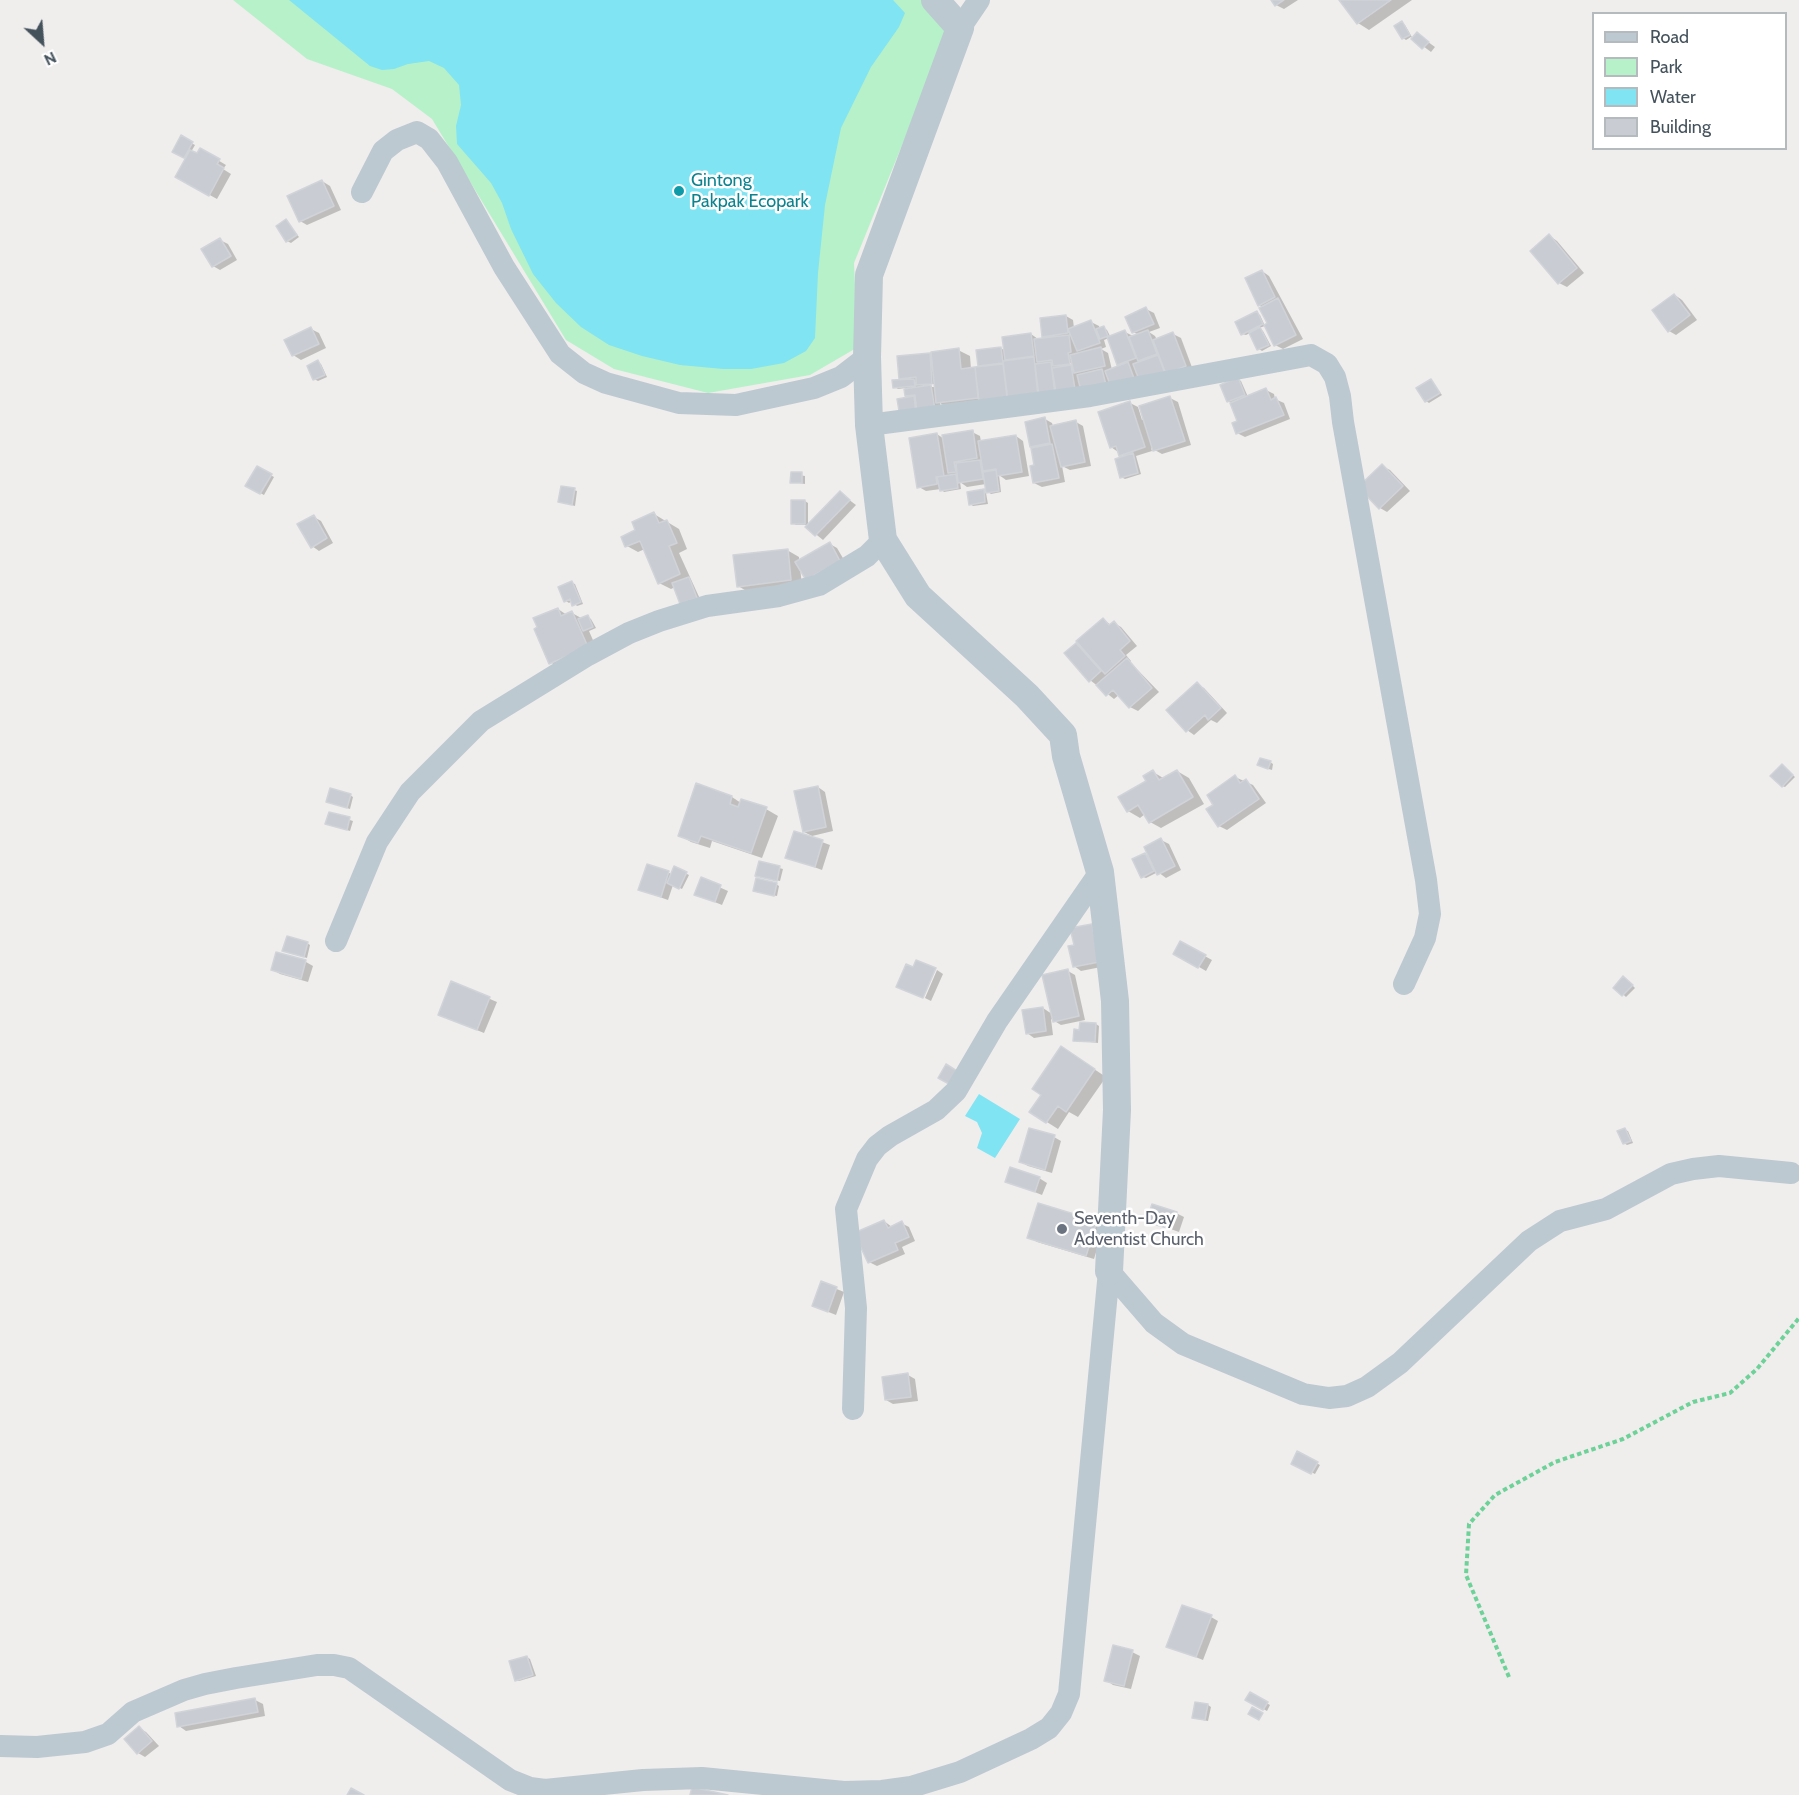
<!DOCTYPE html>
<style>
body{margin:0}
#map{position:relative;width:1799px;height:1795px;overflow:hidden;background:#f0eded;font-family:Cabin,sans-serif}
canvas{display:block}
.legend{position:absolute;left:1592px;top:12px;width:195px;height:138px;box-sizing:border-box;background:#fff;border:2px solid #b4babe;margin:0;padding:8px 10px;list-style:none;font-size:18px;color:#44525c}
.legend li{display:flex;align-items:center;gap:12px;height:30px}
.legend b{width:30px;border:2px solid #b4babe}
.north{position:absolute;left:12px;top:12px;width:60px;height:60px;-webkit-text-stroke:4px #fff;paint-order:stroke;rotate:154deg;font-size:16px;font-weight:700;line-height:24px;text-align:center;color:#44525c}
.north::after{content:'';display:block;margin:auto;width:21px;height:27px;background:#44525c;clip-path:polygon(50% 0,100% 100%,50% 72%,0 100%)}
</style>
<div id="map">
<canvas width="1799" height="1795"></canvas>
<ul class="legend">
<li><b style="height:8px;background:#bcc9d1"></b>Road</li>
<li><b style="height:16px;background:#b7f1c9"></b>Park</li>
<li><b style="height:16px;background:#81e4f2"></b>Water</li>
<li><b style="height:16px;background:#c9ccd2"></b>Building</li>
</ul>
<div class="north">N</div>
</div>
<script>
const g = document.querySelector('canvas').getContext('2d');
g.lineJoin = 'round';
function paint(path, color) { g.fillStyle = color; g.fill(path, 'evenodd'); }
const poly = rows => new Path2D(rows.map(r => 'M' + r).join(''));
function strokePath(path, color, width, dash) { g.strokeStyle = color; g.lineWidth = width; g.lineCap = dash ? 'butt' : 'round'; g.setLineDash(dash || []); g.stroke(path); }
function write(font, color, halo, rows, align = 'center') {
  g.font = font + ' Cabin,sans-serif'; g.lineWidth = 5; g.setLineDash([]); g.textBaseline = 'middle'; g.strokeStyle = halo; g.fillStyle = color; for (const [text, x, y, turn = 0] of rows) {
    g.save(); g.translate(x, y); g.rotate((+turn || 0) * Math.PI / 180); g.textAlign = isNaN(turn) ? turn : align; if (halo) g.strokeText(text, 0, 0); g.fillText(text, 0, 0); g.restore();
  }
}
const green = poly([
 [233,0,944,0,956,13,854,263,858,347,810,375,708,393,614,369,566,340,432,119,392,89,307,59]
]);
const water = poly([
 [289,0,893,0,905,13,899,27,871,67,841,128,825,205,818,273,815,338,806,351,784,363,751,369,723,369,680,365,642,356,609,345,581,327,556,303,533,274,511,229,502,203,491,183,457,144,456,126,461,105,459,85,444,68,429,61,408,64,394,69,382,70,370,66],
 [979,1094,1020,1119,995,1158,977,1148,982,1133,977,1122,965,1116]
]);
const shadow = poly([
 [1273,0,1298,0,1284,9,1276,5],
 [1341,0,1412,0,1369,30,1358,23],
 [1402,23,1405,25,1413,39,1417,34,1435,47,1431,52,1411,37,1406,40,1403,38],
 [182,138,195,145,191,152,198,155,201,150,226,165,223,169,231,174,217,199,177,177,187,158,174,151],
 [322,181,330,186,341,210,307,225,300,221],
 [286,221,299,237,291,243,287,241],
 [1550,236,1557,241,1584,273,1567,287,1559,283],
 [220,240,228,244,237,260,220,270,213,266],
 [1262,271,1269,276,1303,339,1283,349,1275,345,1263,307,1259,305],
 [1675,295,1682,300,1697,320,1676,335,1669,331],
 [1146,309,1154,313,1160,328,1149,332,1155,336,1157,340,1173,334,1181,338,1193,370,949,409,940,403,940,407,905,417,912,398,907,395,906,388,898,389,895,387,905,381,900,378,929,354,933,356,958,350,970,356,971,369,977,370,980,368,978,351,1001,348,1005,351,1031,334,1038,339,1049,339,1044,336,1066,316,1073,320,1074,328,1091,322,1099,326,1100,329,1104,328,1107,330,1111,338,1125,332,1133,336,1139,335,1133,332],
 [1109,338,1120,367,1112,370,1108,353,1101,349,1106,347,1104,340],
 [1064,359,1074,365,1074,368,1063,362],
 [923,384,934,384,934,387,923,387],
 [1257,313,1260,315,1265,326,1259,328,1263,331,1271,346,1262,351,1259,349,1250,333,1246,335,1242,334],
 [311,329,319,333,326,348,301,360,293,355],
 [318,362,321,364,327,377,318,381,314,379],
 [1238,379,1241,381,1248,397,1266,390,1274,394,1275,399,1284,403,1290,419,1245,437,1237,433,1239,422,1231,403,1228,401],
 [1431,381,1442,395,1429,403,1426,401],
 [1170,398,1178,402,1191,445,1162,454,1151,448,1152,451,1136,456,1141,474,1125,479,1121,477,1125,457,1111,447,1130,403,1138,407,1142,420],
 [1045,419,1052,423,1053,426,1076,422,1083,426,1091,466,1070,470,1062,466,1065,482,1042,487,1034,483,1036,448,1032,446],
 [972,432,980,436,981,442,1016,436,1023,441,1029,476,1006,480,999,475,1001,492,991,494,988,492,986,484,967,487,960,482,961,489,944,492,941,489,926,491,919,487,937,434,944,439],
 [1382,466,1390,470,1410,491,1387,512,1380,508],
 [257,468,274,477,264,495,247,486],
 [792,474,805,476,805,484,792,482],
 [574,490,577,491,575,506,559,502],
 [983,491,986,493,988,504,973,506,970,504],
 [840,493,856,505,823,540,807,527],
 [805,501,808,503,808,525,796,525,793,523],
 [654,514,679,529,687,549,679,553,700,599,675,587,671,589,659,583,645,549,638,552,627,546],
 [314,517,321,521,333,543,319,551,312,546],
 [830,544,837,548,847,565,800,567,802,586,750,593,738,586,787,550,799,557,799,561],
 [572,583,575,584,583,604,577,606,572,601,569,603,566,601],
 [558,609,567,615,572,613,583,619,588,617,591,619,596,628,589,631,599,654,562,669,550,662],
 [1103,619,1111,625,1114,623,1121,627,1137,646,1126,655,1131,661,1130,662,1159,692,1138,711,1130,707,1120,694,1114,699,1090,680,1076,644,1085,650],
 [1197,684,1204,688,1227,713,1217,723,1211,720,1194,735,1187,730],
 [1270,762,1273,764,1272,770,1262,767],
 [1785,768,1795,777,1785,787,1782,786],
 [1177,771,1189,778,1204,804,1161,828,1150,822,1145,814,1140,818,1128,811,1153,772,1165,779],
 [1235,777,1253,785,1266,803,1227,830,1219,826,1215,805],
 [818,787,825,792,833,831,812,836,804,832],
 [350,795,353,797,350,809,328,802],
 [732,797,741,803,766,809,778,816,762,858,712,841,710,848,691,842,679,835],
 [330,814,353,821,350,831,327,824],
 [795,832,830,845,822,870,787,857],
 [1161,840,1169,844,1181,870,1166,878,1158,872,1146,878,1143,877,1145,854,1150,857],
 [760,863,783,869,780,881,760,877],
 [675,868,689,875,682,889,673,885,668,900,640,890,668,872,672,875],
 [701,879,728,891,722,905,695,894],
 [776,884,779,886,777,896,757,892],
 [307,943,310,945,307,958,287,952],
 [1181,943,1212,960,1206,971,1175,953],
 [1070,947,1106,966,1081,971,1074,966],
 [277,954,306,962,313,966,308,982,280,974,273,970],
 [937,970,943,974,931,1001,925,998],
 [1068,971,1075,975,1085,1020,1061,1025,1051,1019,1053,1035,1034,1038,1027,1033,1043,1008,1052,1014],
 [1627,980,1635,988,1626,997,1615,987],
 [452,983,497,1002,484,1033,447,1018],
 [1096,1024,1099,1026,1098,1043,1075,1040,1080,1031],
 [1073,1055,1106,1077,1078,1117,1069,1112,1058,1129,1031,1112],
 [1625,1130,1628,1131,1633,1143,1627,1145,1624,1143],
 [1054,1137,1061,1141,1052,1173,1028,1166,1021,1162],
 [1039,1178,1047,1183,1042,1195,1007,1181],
 [1039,1205,1097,1222,1104,1226,1094,1259,1037,1242,1029,1237],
 [1176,1213,1184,1217,1179,1232,1148,1221],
 [884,1221,892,1227,901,1223,909,1227,915,1241,902,1247,905,1254,877,1266,869,1262],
 [822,1283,844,1292,836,1315,821,1309],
 [908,1375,915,1379,918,1401,893,1404,886,1400],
 [1298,1453,1320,1465,1315,1474,1293,1463],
 [1211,1617,1218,1621,1203,1660,1168,1646],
 [1132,1652,1140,1656,1131,1689,1113,1685,1106,1680],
 [527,1657,530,1659,536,1676,519,1681,516,1680],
 [1251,1694,1270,1705,1267,1711,1247,1700],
 [255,1700,263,1704,265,1716,186,1731,179,1726],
 [1208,1705,1211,1707,1208,1721,1197,1719],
 [139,1728,146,1732,159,1746,145,1757,138,1753]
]);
const building = poly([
 [1271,0,1284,0,1275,6,1271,0],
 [1339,0,1391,0,1357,24,1339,0],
 [1402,21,1410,35,1402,39,1394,26,1402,21],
 [1417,32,1429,42,1422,49,1411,39,1417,32],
 [181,135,193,142,184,158,172,152,181,135],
 [200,148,220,159,217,164,224,168,209,196,175,177,190,150,197,153,200,148],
 [322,180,334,206,299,222,287,196,322,180],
 [286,219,297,235,286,242,276,226,286,219],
 [1549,234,1577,268,1558,284,1530,251,1549,234],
 [220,238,231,256,212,267,201,249,220,238],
 [1262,270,1275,297,1258,306,1245,278,1262,270],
 [1674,294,1690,315,1668,332,1652,310,1674,294],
 [1278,298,1296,335,1274,346,1264,325,1267,323,1259,308,1278,298],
 [1146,307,1154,324,1132,333,1125,317,1146,307],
 [1257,311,1263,324,1241,335,1235,322,1257,311],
 [1066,315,1068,333,1042,337,1040,318,1066,315],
 [1091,320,1100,343,1077,351,1068,329,1091,320],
 [1104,326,1108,336,1100,339,1096,329,1104,326],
 [311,327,319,344,292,356,284,340,311,327],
 [1260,327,1269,345,1257,350,1249,333,1260,327],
 [1125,330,1136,358,1117,365,1107,337,1125,330],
 [1148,330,1157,354,1138,361,1129,337,1148,330],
 [1173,332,1186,366,1166,374,1153,340,1173,332],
 [1031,333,1034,356,1005,360,1002,337,1031,333],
 [1069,335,1071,352,1068,353,1070,364,1053,366,1052,360,1037,362,1034,339,1069,335],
 [1001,347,1003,363,978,366,976,350,1001,347],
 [1101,347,1105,366,1074,373,1070,355,1101,347],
 [959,348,961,369,975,367,978,398,936,403,931,352,959,348],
 [930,353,932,384,916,385,916,377,899,379,897,356,930,353],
 [1158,355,1166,376,1141,385,1133,364,1158,355],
 [1034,357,1038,397,1008,401,1003,361,1034,357],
 [318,360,325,375,313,380,307,366,318,360],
 [1051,362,1055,395,1039,397,1035,364,1051,362],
 [1128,362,1135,381,1112,390,1105,371,1128,362],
 [1003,364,1008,406,980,409,975,367,1003,364],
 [1071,365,1076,395,1057,398,1052,368,1071,365],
 [1102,369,1107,389,1082,395,1077,375,1102,369],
 [1238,377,1245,395,1227,402,1220,385,1238,377],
 [914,379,915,386,893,388,892,380,914,379],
 [1431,379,1440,393,1425,402,1416,388,1431,379],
 [931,385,935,410,917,413,915,395,905,396,904,389,931,385],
 [1266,388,1271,400,1276,397,1284,415,1236,434,1232,423,1237,421,1230,403,1266,388],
 [914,396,916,414,900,417,897,399,914,396],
 [1170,396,1185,441,1153,451,1139,406,1170,396],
 [1130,401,1145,447,1119,456,1116,446,1110,448,1098,412,1130,401],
 [1045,417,1050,443,1030,447,1025,422,1045,417],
 [1076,420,1085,462,1061,467,1050,426,1076,420],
 [973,430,977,458,954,462,956,472,948,473,942,435,973,430],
 [937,433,944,476,936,477,937,484,917,488,909,438,937,433],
 [1016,435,1022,472,997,476,996,469,983,471,978,441,1016,435],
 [1052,444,1059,478,1033,483,1030,466,1034,465,1031,448,1052,444],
 [1133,453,1138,473,1120,478,1115,459,1133,453],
 [980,460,983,479,958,483,956,463,980,460],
 [1382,464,1403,486,1379,509,1358,487,1382,464],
 [257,466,272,474,260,494,245,486,257,466],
 [996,470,999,491,986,493,983,472,996,470],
 [791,472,802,472,802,483,790,483,791,472],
 [956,474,958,488,940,491,937,477,956,474],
 [561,486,575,488,572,505,558,502,561,486],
 [984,489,985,502,969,505,967,492,984,489],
 [840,491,850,500,815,536,805,527,840,491],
 [791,500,805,500,805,524,791,524,791,500],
 [654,512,659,523,667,520,677,543,669,546,680,574,658,584,640,541,625,547,621,537,635,530,632,522,654,512],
 [314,515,327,538,311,548,297,524,314,515],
 [830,542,840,561,806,580,795,562,830,542],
 [788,549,791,580,737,587,733,555,788,549],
 [689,577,697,598,680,604,672,583,689,577],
 [572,581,581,602,572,606,570,599,564,602,558,587,572,581],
 [558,608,561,616,572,611,588,647,549,664,534,629,537,627,533,618,558,608],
 [588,615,593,627,583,631,578,619,588,615],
 [1103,618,1109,625,1114,621,1130,641,1120,650,1125,656,1105,674,1076,641,1103,618],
 [1076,643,1101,671,1089,682,1064,653,1076,643],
 [1127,658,1152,688,1129,708,1113,690,1106,696,1096,685,1127,658],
 [1197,682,1221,708,1208,720,1205,715,1186,732,1166,710,1197,682],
 [1260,758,1271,761,1268,769,1257,765,1260,758],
 [1782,764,1793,775,1782,787,1770,776,1782,764],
 [1153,770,1159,780,1177,770,1193,797,1149,823,1138,805,1127,812,1118,797,1146,781,1143,776,1153,770],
 [1235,775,1240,783,1246,779,1259,799,1218,827,1206,809,1213,805,1207,795,1235,775],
 [696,783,732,796,730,804,738,807,741,799,767,807,751,853,701,836,698,843,678,836,696,783],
 [818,786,826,827,803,832,794,791,818,786],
 [330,788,351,794,347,808,326,802,330,788],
 [329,812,350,817,347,830,325,824,329,812],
 [794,831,823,840,815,867,785,858,794,831],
 [1161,838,1175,866,1157,875,1144,847,1161,838],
 [1145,853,1154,871,1141,878,1132,859,1145,853],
 [759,861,780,866,777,881,755,876,759,861],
 [647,864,669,871,661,897,638,890,647,864],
 [674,866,687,872,679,889,667,883,674,866],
 [701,877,721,885,715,902,694,895,701,877],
 [756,878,777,883,774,896,753,891,756,878],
 [1092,924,1099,962,1073,967,1068,946,1074,945,1070,928,1092,924],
 [287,936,308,942,304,957,282,951,287,936],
 [1180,941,1206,955,1198,968,1173,954,1180,941],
 [276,952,306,960,301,979,271,970,276,952],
 [916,960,936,968,923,998,896,987,906,964,913,967,916,960],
 [1068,969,1079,1016,1053,1022,1042,975,1068,969],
 [1623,976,1633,985,1622,996,1613,988,1623,976],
 [451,981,490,997,477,1030,438,1015,451,981],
 [1043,1007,1046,1031,1026,1034,1022,1010,1043,1007],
 [1080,1022,1096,1023,1095,1042,1073,1041,1074,1029,1079,1030,1080,1022],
 [1061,1046,1095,1069,1066,1112,1058,1106,1046,1123,1029,1112,1041,1095,1032,1089,1061,1046],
 [946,1064,957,1071,949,1084,938,1078,946,1064],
 [1029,1128,1055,1135,1045,1170,1019,1162,1029,1128],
 [1625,1128,1631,1141,1623,1144,1617,1131,1625,1128],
 [1010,1167,1040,1177,1035,1192,1005,1182,1010,1167],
 [1038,1203,1097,1221,1086,1256,1027,1238,1038,1203],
 [1152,1204,1177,1212,1171,1229,1146,1222,1152,1204],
 [884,1220,888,1228,902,1221,909,1237,895,1243,898,1250,868,1263,854,1233,884,1220],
 [821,1281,837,1287,828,1312,812,1306,821,1281],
 [908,1373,911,1397,885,1400,882,1377,908,1373],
 [1297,1451,1318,1462,1311,1474,1291,1464,1297,1451],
 [1182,1605,1212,1615,1196,1657,1166,1647,1182,1605],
 [1113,1645,1133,1650,1124,1686,1104,1681,1113,1645],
 [527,1656,533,1675,515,1681,509,1661,527,1656],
 [1250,1692,1268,1702,1263,1710,1245,1700,1250,1692],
 [255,1698,258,1712,177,1727,175,1713,255,1698],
 [1195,1702,1208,1704,1205,1720,1192,1718,1195,1702],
 [1252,1707,1263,1713,1259,1720,1248,1714,1252,1707],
 [139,1726,152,1741,137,1754,124,1739,139,1726],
 [692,1787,728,1795,690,1795,692,1787],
 [351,1788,364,1795,347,1795,351,1788]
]);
const path = poly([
 [1509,1677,1466,1575,1469,1524,1495,1495,1555,1462,1623,1439,1693,1402,1730,1393,1757,1369,1799,1318]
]);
const minor = poly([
 [960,28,979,0],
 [362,192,383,151,397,140,417,132,429,139,447,162,504,267,560,354,584,373,606,383,679,403,736,405,814,388,841,377,867,357],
 [869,425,1090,396,1311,355,1327,364,1335,377,1340,396,1343,422,1426,880,1430,914,1425,938,1404,984],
 [336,941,377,842,410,792,481,721,588,655,629,633,659,621,707,606,779,596,819,585,867,556,883,540],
 [1109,1271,1154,1323,1183,1344,1303,1394,1329,1398,1347,1396,1367,1387,1400,1363,1529,1241,1560,1221,1606,1209,1671,1174,1693,1169,1719,1166,1791,1173],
 [853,1409,856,1308,846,1209,867,1159,877,1146,890,1136,936,1110,956,1091,997,1021,1100,872],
 [0,1746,37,1747,85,1742,108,1734,133,1712,184,1690,205,1684,236,1678,317,1665,334,1665,349,1668,510,1780,530,1788,545,1790,643,1780,702,1778,844,1792,882,1791,911,1787,960,1772,1031,1739,1049,1728,1061,1713,1069,1694,1109,1271]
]);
const tertiary = poly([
 [935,0,960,28,869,275,867,357,869,425,883,540,918,596,1027,696,1063,735,1066,756,1100,872,1115,1001,1117,1110,1109,1271]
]);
const markers = [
 [679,191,6,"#0f9aa8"],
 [1062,1229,6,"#6b7280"]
];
const cultureNames = [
 ["Gintong",691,181],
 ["Pakpak Ecopark",691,202]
];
const worshipNames = [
 ["Seventh-Day",1074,1219],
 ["Adventist Church",1074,1240]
];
paint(green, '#b7f1c9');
paint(water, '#81e4f2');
paint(shadow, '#0003');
paint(building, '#c9ccd2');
strokePath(building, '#d0d4d9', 1.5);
strokePath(path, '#6dd298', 4, [4.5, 3]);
strokePath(minor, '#bcc9d1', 22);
strokePath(tertiary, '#bcc9d1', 28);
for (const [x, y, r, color] of markers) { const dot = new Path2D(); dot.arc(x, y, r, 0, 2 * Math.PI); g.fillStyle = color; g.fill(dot); strokePath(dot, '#fff', 2); }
write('18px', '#0d838f', '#fff', cultureNames, 'left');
write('18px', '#5b616d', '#fff', worshipNames, 'left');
</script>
